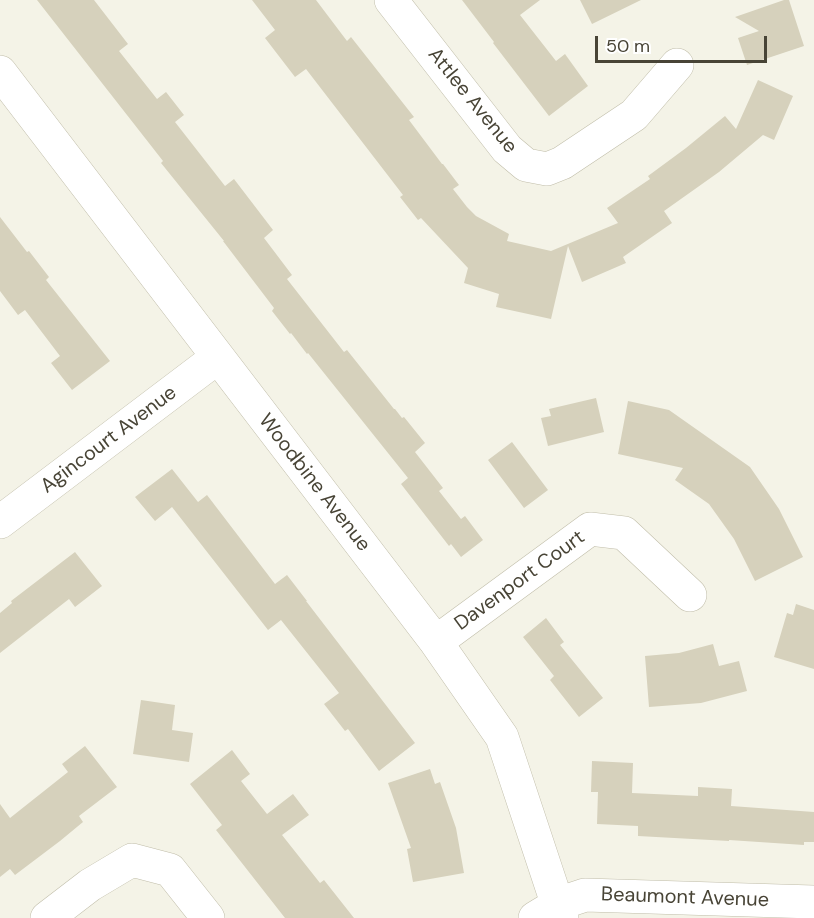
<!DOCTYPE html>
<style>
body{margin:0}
#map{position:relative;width:814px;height:918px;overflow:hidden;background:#f4f3e7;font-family:"DM Sans",sans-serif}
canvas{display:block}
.scale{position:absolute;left:595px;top:36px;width:172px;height:27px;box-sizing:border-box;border:3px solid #484436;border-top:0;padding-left:8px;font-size:18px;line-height:21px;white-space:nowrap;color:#484436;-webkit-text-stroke:4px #fff;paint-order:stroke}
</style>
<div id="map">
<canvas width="814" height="918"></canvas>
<div class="scale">50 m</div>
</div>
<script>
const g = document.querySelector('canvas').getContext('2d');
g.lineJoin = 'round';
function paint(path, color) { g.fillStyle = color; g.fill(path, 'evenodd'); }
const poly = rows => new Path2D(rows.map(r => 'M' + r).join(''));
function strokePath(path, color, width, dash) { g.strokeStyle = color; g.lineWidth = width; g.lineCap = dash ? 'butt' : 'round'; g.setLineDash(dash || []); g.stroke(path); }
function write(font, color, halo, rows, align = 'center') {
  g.font = font + ' "DM Sans",sans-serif'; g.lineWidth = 4.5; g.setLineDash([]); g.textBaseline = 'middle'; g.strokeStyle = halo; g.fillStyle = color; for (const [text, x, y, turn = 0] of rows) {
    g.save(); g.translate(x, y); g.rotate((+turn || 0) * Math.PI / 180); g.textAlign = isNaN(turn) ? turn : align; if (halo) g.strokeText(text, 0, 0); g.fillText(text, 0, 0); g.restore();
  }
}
const building = poly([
 [37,0,94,0,128,44,119,51,157,99,166,92,184,115,175,122,225,186,234,179,273,230,264,238,292,275,287,279,344,352,347,350,394,409,395,409,402,418,404,417,425,443,415,452,443,488,439,491,461,519,465,516,483,540,461,557,451,544,449,546,401,484,408,478,308,353,307,354,291,333,290,334,272,311,274,308,223,241,224,241,161,163,163,161],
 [252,0,316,0,347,41,351,37,414,117,409,120,442,164,443,164,459,185,453,189,467,207,476,216,509,234,507,241,551,251,618,223,607,208,650,179,648,176,686,148,725,116,736,129,758,80,793,96,774,140,763,135,719,172,664,211,672,223,623,257,626,263,582,282,568,246,551,319,496,307,499,294,464,283,468,268,421,218,418,220,400,197,403,195,306,69,295,77,265,38,275,30],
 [462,0,540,0,520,15,556,61,565,54,588,86,549,116,493,43,494,42],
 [580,0,641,0,592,24],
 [784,0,789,0,804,46,747,65,738,38,759,31,735,17],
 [0,217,27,252,29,251,49,277,46,280,110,361,72,390,51,363,60,356,25,310,18,315,0,291],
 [596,398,604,432,548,446,541,418,551,416,549,409],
 [628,401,669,410,750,467,779,509,803,557,755,581,734,539,709,504,675,480,683,468,618,454],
 [512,442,548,490,524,508,488,460],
 [172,469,198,502,207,495,275,584,287,575,307,601,306,601,415,743,379,771,348,729,345,731,324,704,339,693,281,620,268,630,172,507,155,521,135,497],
 [75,552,102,586,75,607,69,599,0,653,0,613,12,603,11,601],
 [796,604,814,610,814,669,774,657,787,613,793,615],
 [546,618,564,642,560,645,603,698,579,717,550,680,554,676,523,637],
 [713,644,719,666,739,661,747,691,701,703,649,707,645,656,679,653],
 [141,700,175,705,172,730,193,733,189,762,133,754],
 [85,746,117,787,79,816,83,822,60,841,15,875,10,869,0,877,0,804,10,818,68,772,62,764],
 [232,750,250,774,241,781,267,814,293,794,309,815,282,835,320,883,324,880,354,918,285,918,216,830,222,825,190,784],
 [592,761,633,763,632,793,698,796,698,787,732,789,731,806,814,812,814,842,804,842,804,845,729,840,729,841,638,836,638,826,597,824,598,792,591,792],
 [430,769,435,784,440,782,456,828,464,873,413,882,407,849,411,848,388,783]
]);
const minor = poly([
 [391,0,507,149,526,165,547,169,562,163,634,115,677,65],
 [0,72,436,642,502,737,562,918],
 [0,522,218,357],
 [436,642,590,529,624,533,690,595],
 [47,918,90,885,132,860,170,870,208,918],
 [535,918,558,904,585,895,814,902]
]);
const streetNames = [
 ["Attlee Avenue",472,101,51],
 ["Agincourt Avenue",109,440,-37],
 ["Woodbine Avenue",314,483,52],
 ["Davenport Court",520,581,-36],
 ["Beaumont Avenue",685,898,2]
];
paint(building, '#d6d1bc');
strokePath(minor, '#c0bda9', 34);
strokePath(minor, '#fff', 33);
write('20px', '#484436', '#fff', streetNames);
</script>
